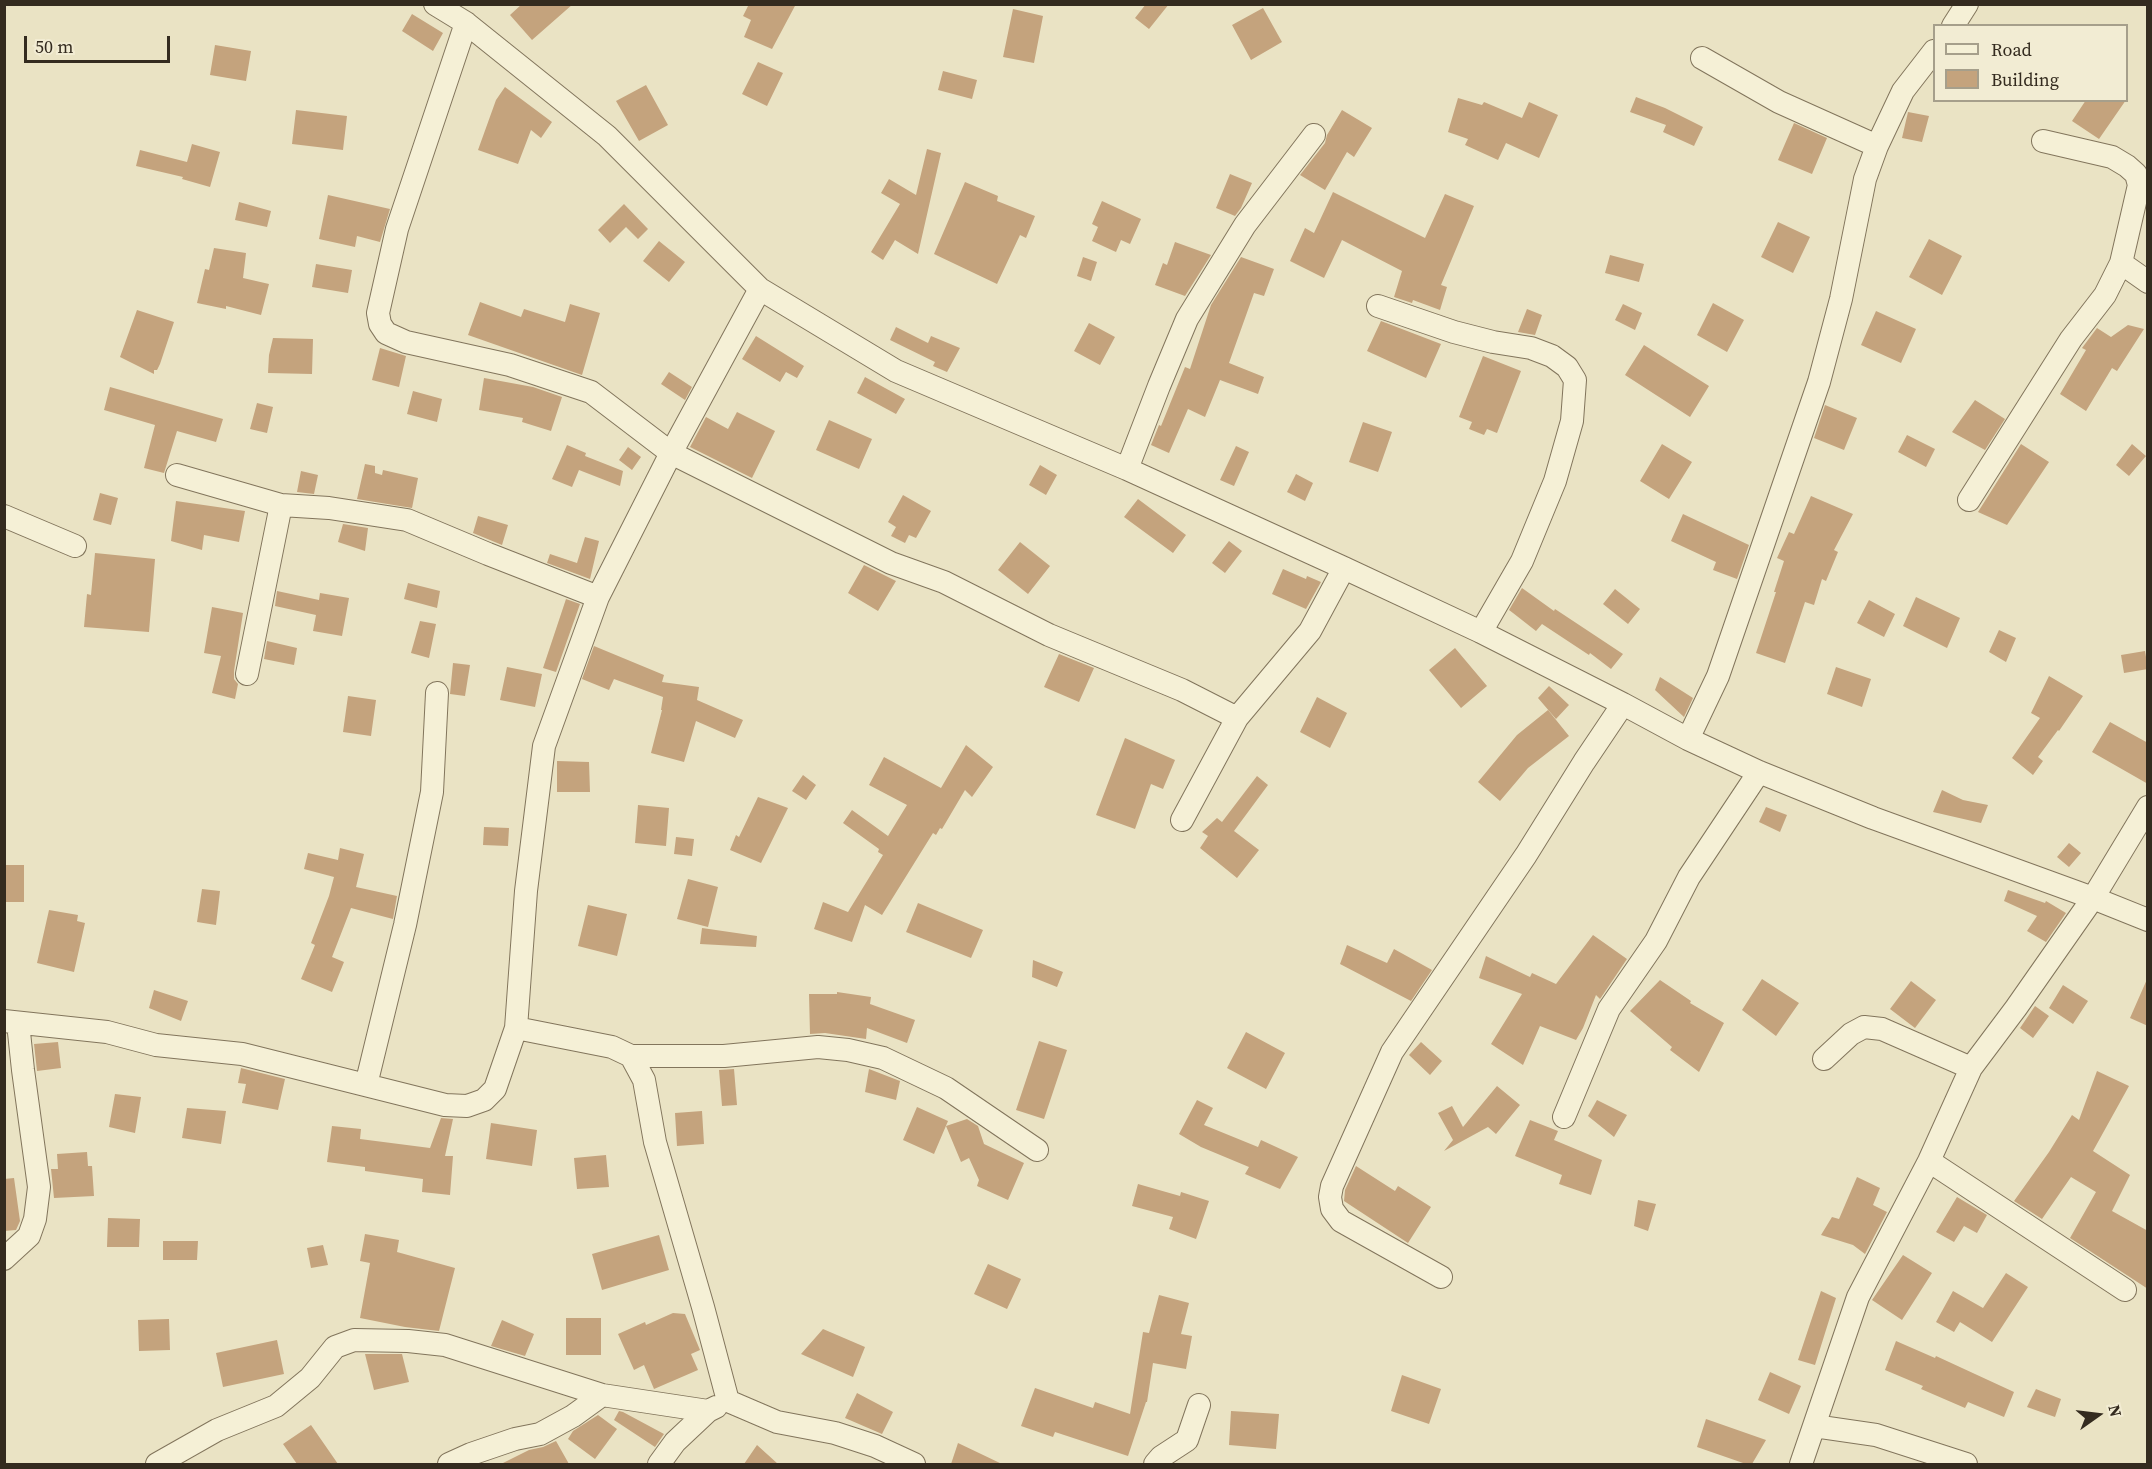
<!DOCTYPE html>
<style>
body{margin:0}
#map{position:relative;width:2152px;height:1469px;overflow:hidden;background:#eae3c4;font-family:"Source Serif 4",serif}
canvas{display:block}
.frame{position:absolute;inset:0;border:6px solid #342b1f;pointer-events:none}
.legend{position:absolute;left:1933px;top:24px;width:195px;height:78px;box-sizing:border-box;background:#f2ecd3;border:2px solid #a69f8b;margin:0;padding:8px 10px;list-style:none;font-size:18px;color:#342b1f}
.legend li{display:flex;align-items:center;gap:12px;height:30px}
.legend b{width:30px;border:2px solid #a69f8b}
.north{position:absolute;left:2068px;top:1385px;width:60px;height:60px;-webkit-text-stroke:4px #f2ecd3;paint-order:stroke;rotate:76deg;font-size:16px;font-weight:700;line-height:24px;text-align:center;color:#342b1f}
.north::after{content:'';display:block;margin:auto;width:21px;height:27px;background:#342b1f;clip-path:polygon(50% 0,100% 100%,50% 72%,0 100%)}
.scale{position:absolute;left:24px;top:36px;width:146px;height:27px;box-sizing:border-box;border:3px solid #342b1f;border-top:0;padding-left:8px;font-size:18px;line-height:21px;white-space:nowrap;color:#342b1f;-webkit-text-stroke:4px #f2ecd3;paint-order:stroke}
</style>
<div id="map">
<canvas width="2152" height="1469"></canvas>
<div class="frame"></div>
<ul class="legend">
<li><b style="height:8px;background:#f5f0d6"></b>Road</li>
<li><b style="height:16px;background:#c4a37d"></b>Building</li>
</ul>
<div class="north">N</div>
<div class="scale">50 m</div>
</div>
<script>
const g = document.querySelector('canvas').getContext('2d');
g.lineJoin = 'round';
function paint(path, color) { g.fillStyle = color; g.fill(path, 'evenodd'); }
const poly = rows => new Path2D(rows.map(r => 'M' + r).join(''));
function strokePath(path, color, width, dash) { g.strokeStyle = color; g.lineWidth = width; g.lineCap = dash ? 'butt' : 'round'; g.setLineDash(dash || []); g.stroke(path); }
const building = poly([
 [522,4,573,4,532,40,510,15],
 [749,4,796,4,772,49,744,37,751,20,743,16],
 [1146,4,1169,4,1149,29,1135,18],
 [1263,8,1282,42,1251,60,1232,25],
 [1013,9,1043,16,1034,63,1003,57],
 [412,14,443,33,433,51,402,31],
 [215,45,251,51,246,81,210,75],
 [758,62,783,73,767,106,742,94],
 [943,71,977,80,972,99,938,90],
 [646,85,668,125,639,141,616,101],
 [505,87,552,122,541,138,531,130,518,164,478,150,496,100],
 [1636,97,1665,108,1703,127,1694,146,1663,132,1666,125,1630,112],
 [1458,98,1482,105,1484,102,1522,118,1529,102,1558,115,1539,158,1506,143,1498,160,1465,145,1468,139,1448,132],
 [2086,100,2126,100,2099,139,2072,121],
 [296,110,347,116,343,150,292,144],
 [1342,110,1372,128,1354,157,1347,152,1325,190,1300,175,1325,143,1327,135],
 [1908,112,1929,116,1922,142,1902,138],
 [1794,123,1827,138,1812,174,1778,160],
 [192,144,220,152,210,187,182,179,183,177,136,166,140,150,187,162],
 [927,149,941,153,918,254,895,240,883,260,871,252,900,204,881,193,889,179,916,195],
 [1230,174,1252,183,1241,208,1235,216,1216,208],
 [965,182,998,196,997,201,1035,216,1026,238,1020,235,997,284,934,254],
 [1333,192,1425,238,1445,194,1474,206,1441,285,1447,287,1440,310,1413,300,1412,303,1394,297,1402,271,1342,240,1324,278,1290,261,1305,228,1314,233],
 [328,195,390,209,380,242,357,236,355,247,319,239],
 [1102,201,1141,219,1130,244,1121,240,1116,252,1092,241,1098,227,1092,224],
 [239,202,271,211,267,227,235,220],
 [624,204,648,229,638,239,626,227,610,243,598,230],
 [1778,222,1810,237,1793,273,1761,257],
 [1929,239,1962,256,1942,295,1909,277],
 [659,241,685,262,669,282,643,261],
 [1175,242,1211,255,1185,296,1155,285,1163,263,1167,265],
 [214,248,246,253,243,278,269,284,261,315,226,306,226,309,197,303,205,269,209,270],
 [1610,255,1644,264,1639,282,1605,273],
 [1083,257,1097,262,1091,281,1077,276],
 [1241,257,1274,269,1264,296,1254,293,1229,363,1264,377,1258,394,1220,380,1205,417,1188,409,1169,453,1151,445,1159,425,1161,426,1185,367,1190,369,1211,305],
 [316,264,352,270,348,293,312,287],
 [480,302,521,317,524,309,565,322,570,304,600,313,582,375,468,335],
 [1713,303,1744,320,1727,352,1697,335],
 [1623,304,1642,313,1635,330,1615,320],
 [1527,309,1542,315,1535,335,1518,332],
 [137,310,174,322,160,364,157,370,154,370,154,374,120,357],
 [1876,311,1916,329,1901,363,1861,345],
 [1381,321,1441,344,1426,378,1367,351],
 [1089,323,1115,337,1100,365,1074,351],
 [2128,325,2144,329,2117,371,2112,368,2086,411,2060,394,2086,350,2082,348,2097,328,2111,337],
 [896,327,928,343,931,336,960,348,947,372,933,366,935,362,890,340],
 [756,336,804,366,797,378,786,372,780,382,742,359],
 [273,338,313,339,312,374,268,373,269,355],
 [1644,345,1709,386,1690,417,1625,375],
 [380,348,406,356,399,387,372,380],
 [1483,356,1521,371,1497,433,1487,429,1484,435,1469,429,1472,422,1459,417],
 [669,372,692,387,685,400,661,384],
 [865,377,905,399,896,414,857,393],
 [484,378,533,387,562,397,551,431,522,422,523,418,479,410],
 [110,387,223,419,216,442,177,431,164,473,144,468,155,425,104,410],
 [413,391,442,399,437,422,407,414],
 [1975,400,2005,419,1985,450,1952,432],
 [257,403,273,407,267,433,250,429],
 [1825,405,1857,418,1844,450,1814,438],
 [737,412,775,431,752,478,690,447,706,417,728,429],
 [829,420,872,439,859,469,816,450],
 [1363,422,1392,432,1378,472,1349,462],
 [1907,435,1935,449,1926,467,1898,452],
 [1662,444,1692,462,1669,499,1640,481],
 [2021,444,2049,462,2007,525,1978,512],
 [2132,444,2146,456,2129,476,2116,465],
 [567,445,586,453,585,456,623,471,620,486,579,470,572,487,552,479],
 [1236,446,1249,452,1234,486,1220,480],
 [628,447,641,457,632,470,619,460],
 [365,464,375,466,375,473,382,475,383,470,418,478,412,508,357,499],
 [1040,465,1057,475,1046,495,1029,485],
 [301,471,318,475,314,494,297,492],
 [1296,474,1313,483,1305,501,1287,492],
 [100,493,118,498,111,525,93,520],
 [903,495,931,511,916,538,909,535,905,543,891,536,896,527,888,522],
 [1811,496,1853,514,1834,550,1838,552,1826,581,1822,579,1814,605,1805,602,1785,663,1756,653,1776,592,1774,592,1784,561,1777,558,1789,532,1794,534],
 [1138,499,1186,535,1173,553,1124,517],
 [176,501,245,511,239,542,204,535,202,550,171,541],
 [1683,514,1749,545,1737,579,1713,570,1716,562,1671,541],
 [478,516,508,525,502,545,473,533],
 [343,524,368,528,365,551,338,542],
 [585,537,599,541,590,579,547,563,550,554,577,563],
 [1229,541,1242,551,1225,573,1212,563],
 [1020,542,1050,566,1028,594,998,570],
 [95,553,155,559,149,632,84,627,87,594,91,595],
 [864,565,896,581,878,611,848,593],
 [1283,569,1306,579,1307,576,1321,582,1306,609,1272,594],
 [408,583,440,591,437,608,404,599],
 [1522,588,1554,611,1555,609,1623,654,1611,669,1590,653,1589,655,1542,624,1536,631,1513,613,1509,610],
 [1615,589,1640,609,1628,624,1603,604],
 [277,591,319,600,320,593,349,598,342,636,313,631,316,615,275,606],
 [1916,597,1960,618,1947,648,1903,626],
 [566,599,580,604,556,672,543,668],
 [1869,600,1895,614,1884,637,1857,623],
 [212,607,243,613,234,671,234,679,238,684,235,699,212,693,221,656,204,653],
 [420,621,436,624,429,658,411,653],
 [1999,630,2016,638,2006,662,1989,652],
 [267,641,297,648,294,665,264,659],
 [594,646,664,675,662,682,699,687,697,700,743,720,735,738,696,721,684,762,651,753,662,710,661,710,663,697,614,679,609,690,582,679],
 [1455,648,1487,686,1461,708,1429,670],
 [2145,651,2148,669,2124,673,2121,655],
 [1059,654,1094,668,1079,702,1044,687],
 [453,663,470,665,465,696,450,694],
 [507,667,542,674,535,707,500,700],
 [1836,667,1871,679,1862,707,1827,694],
 [2049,676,2083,696,2059,731,2058,730,2038,757,2043,761,2033,775,2012,758,2040,718,2031,713],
 [1660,677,1693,698,1684,717,1655,690],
 [1549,686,1569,705,1556,719,1538,698],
 [348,696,376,700,371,736,343,732],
 [1317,697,1347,713,1330,748,1300,732],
 [1548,710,1569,736,1528,768,1500,801,1478,782,1517,735],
 [2110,722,2148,743,2148,784,2092,752],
 [1125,738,1175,760,1163,789,1151,784,1135,829,1096,815],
 [966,745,993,767,972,797,965,790,942,829,940,828,936,835,933,833,882,915,865,905,852,942,814,929,823,902,848,912,883,855,878,852,879,849,843,823,852,810,888,836,907,805,869,785,884,757,941,788],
 [557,761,589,762,590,792,557,792],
 [803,775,816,785,806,800,792,791],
 [1257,776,1268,785,1234,831,1259,850,1237,878,1200,848,1208,836,1202,832,1217,818,1222,822],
 [1942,790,1963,800,1988,805,1981,823,1933,812],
 [758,797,788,808,761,863,730,850,736,835,739,837],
 [638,805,669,808,666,846,635,843],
 [1766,807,1787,815,1780,832,1759,822],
 [484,827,509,828,508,846,483,845],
 [676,837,694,839,692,856,674,854],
 [2069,843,2081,853,2069,867,2057,857],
 [340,848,364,854,356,887,397,896,393,919,351,908,332,957,344,962,332,992,301,979,315,945,311,943,329,896,334,877,304,869,308,853,338,860],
 [4,865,24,865,24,902,4,902],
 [688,879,718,887,708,927,677,919],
 [202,889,220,891,216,925,197,922],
 [2008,890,2045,903,2046,901,2066,913,2046,942,2027,931,2037,916,2004,901],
 [918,903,983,930,971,958,906,932],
 [588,905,627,914,617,956,578,946],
 [49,910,78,915,77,921,85,923,74,972,37,963],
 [702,928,757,936,756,947,700,944],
 [1593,935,1627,959,1600,999,1596,995,1583,1028,1576,1040,1540,1026,1523,1065,1491,1044,1522,994,1479,978,1486,956,1530,977,1532,973,1556,984],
 [1347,945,1387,963,1394,949,1432,970,1411,1001,1340,964],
 [1033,960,1063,972,1057,987,1032,977],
 [2148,977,2148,1026,2130,1018],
 [1762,979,1799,1003,1776,1036,1742,1010],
 [1660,980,1691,1001,1690,1003,1724,1023,1699,1072,1670,1050,1672,1047,1630,1011],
 [1911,981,1936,1000,1915,1028,1890,1009],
 [2063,985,2088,1001,2073,1024,2049,1008],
 [154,990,188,1001,181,1021,149,1008],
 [837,992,871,997,870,1004,915,1020,907,1043,867,1028,866,1039,825,1033,810,1034,809,994,837,994],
 [2035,1006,2049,1016,2033,1038,2020,1028],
 [1246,1032,1285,1053,1266,1089,1227,1068],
 [1039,1041,1067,1050,1044,1119,1016,1110],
 [58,1042,61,1068,37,1071,34,1044],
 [1421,1042,1442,1061,1430,1075,1409,1055],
 [241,1068,285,1079,278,1110,242,1103,246,1084,238,1083],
 [734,1069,737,1105,722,1106,719,1070],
 [869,1069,900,1081,896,1100,865,1092],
 [2097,1071,2129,1086,2093,1151,2130,1175,2112,1211,2148,1231,2148,1289,2070,1238,2096,1192,2071,1177,2042,1219,2014,1201,2049,1152,2072,1115,2079,1120],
 [1497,1086,1520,1105,1496,1134,1488,1127,1444,1151,1453,1140,1438,1113,1452,1106,1463,1127],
 [115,1094,141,1097,135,1133,109,1127],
 [1197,1100,1213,1108,1204,1125,1258,1147,1261,1140,1298,1157,1280,1189,1245,1174,1249,1167,1201,1147,1179,1134],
 [1597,1100,1627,1115,1614,1137,1588,1116],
 [917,1107,948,1121,934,1154,903,1140],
 [187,1108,226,1111,221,1144,182,1138],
 [702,1111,704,1144,677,1146,675,1113],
 [441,1118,453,1119,445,1156,453,1156,450,1195,422,1192,423,1179,365,1171,365,1167,327,1162,332,1126,361,1129,360,1139,430,1148],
 [967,1119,978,1126,984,1144,1024,1163,1008,1200,977,1186,979,1180,969,1158,961,1162,946,1126],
 [1530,1120,1558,1131,1554,1140,1602,1160,1591,1195,1559,1184,1562,1175,1515,1156],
 [491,1123,537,1130,532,1166,486,1159],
 [87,1152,88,1166,92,1166,94,1196,54,1198,51,1169,58,1169,57,1154],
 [606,1155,609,1187,577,1189,574,1158],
 [1356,1166,1395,1191,1398,1186,1431,1207,1408,1243,1344,1201,1345,1190],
 [1857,1177,1880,1188,1873,1205,1887,1212,1865,1254,1853,1245,1821,1235,1832,1217,1839,1219],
 [14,1178,20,1221,16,1230,4,1231,4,1179],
 [1138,1184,1180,1196,1181,1192,1209,1201,1196,1239,1169,1229,1173,1217,1132,1206],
 [1957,1197,1987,1215,1977,1233,1964,1226,1954,1242,1936,1232],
 [1638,1200,1656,1204,1648,1231,1634,1226],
 [108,1218,140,1219,139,1247,107,1247],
 [365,1234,399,1240,397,1252,455,1268,439,1331,405,1327,360,1318,370,1263,360,1261],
 [659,1235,669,1270,602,1290,592,1254],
 [163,1241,198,1241,197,1260,163,1260],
 [323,1245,328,1265,311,1268,307,1248],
 [1903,1255,1932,1273,1902,1320,1872,1300],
 [988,1264,1021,1279,1007,1309,974,1294],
 [2006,1273,2028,1287,1992,1342,1960,1322,1954,1332,1936,1322,1953,1291,1983,1308],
 [1821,1291,1836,1298,1815,1365,1798,1360],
 [1159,1295,1189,1303,1181,1334,1192,1336,1186,1369,1153,1363,1147,1402,1146,1402,1128,1456,1055,1432,1053,1437,1021,1426,1035,1388,1093,1408,1095,1402,1130,1414,1143,1332,1149,1333],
 [673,1313,685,1314,700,1350,691,1354,698,1370,654,1389,644,1365,634,1370,618,1334,645,1322,646,1325],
 [566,1318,601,1318,601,1355,566,1355],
 [169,1319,170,1350,139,1351,138,1320],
 [502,1320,534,1334,525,1356,491,1346],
 [823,1329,865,1347,853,1377,801,1354],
 [277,1340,284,1374,223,1387,216,1353],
 [1896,1341,1935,1358,1936,1356,2014,1392,2004,1417,1968,1402,1965,1408,1921,1389,1923,1386,1885,1370],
 [365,1354,402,1354,409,1382,374,1390],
 [1770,1372,1801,1386,1789,1414,1758,1400],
 [1402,1375,1441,1389,1429,1424,1391,1411],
 [2036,1389,2061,1399,2055,1417,2027,1407],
 [857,1393,893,1412,882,1434,845,1418],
 [619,1411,623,1412,664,1434,655,1447,614,1420],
 [1231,1411,1279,1414,1276,1449,1229,1445],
 [598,1415,617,1429,595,1459,568,1439,573,1431],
 [1706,1419,1766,1440,1752,1464,1746,1464,1697,1447],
 [311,1425,338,1464,297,1464,283,1444],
 [556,1441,569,1464,501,1464,529,1450,543,1447],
 [958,1443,1002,1464,951,1464],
 [757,1445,778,1464,744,1464]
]);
const street = poly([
 [435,4,466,23,607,136,760,289,896,371,1127,469,1344,568,1481,632,1623,704,1688,739,1759,772,1873,818,2093,898,2148,920],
 [466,23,397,229,378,313,380,324,386,333,406,342,510,365,591,392,671,453,891,563,944,582,1049,635,1182,690,1237,718],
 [1953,26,1967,4],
 [1702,58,1779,102,1877,146],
 [2043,141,2112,157,2127,166,2136,174,2139,185,2121,263],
 [1378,306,1454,332,1493,342,1531,348,1552,356,1567,367,1575,380,1572,421,1555,481,1522,561,1481,632],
 [1127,469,1159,386,1187,319,1245,225,1314,135],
 [177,475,281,505,329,508,407,520,488,554,598,597],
 [1969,500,2071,339,2105,295,2121,263,2148,282],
 [4,516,75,546],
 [247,674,281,505],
 [1688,739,1718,676,1819,382,1841,299,1865,179,1877,146,1903,91,1934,51],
 [1182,820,1237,718,1310,631,1344,568],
 [4,1021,107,1032,156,1045,242,1054,445,1105,467,1106,484,1100,495,1089,516,1028,526,891,544,746,598,597,671,453,760,289],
 [516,1028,612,1047,631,1056,644,1080,655,1142,703,1307,728,1401,777,1422,835,1433,875,1446,914,1464],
 [631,1056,724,1056,818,1047,848,1050,883,1058,946,1088,1037,1150],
 [1824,1059,1851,1034,1864,1027,1882,1029,1971,1068],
 [366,1085,405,925,432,792,437,693],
 [1564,1117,1609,1009,1656,941,1689,877,1759,772],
 [1929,1161,2125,1290],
 [4,1259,29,1236,35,1219,39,1187,23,1070,18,1023],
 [1441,1277,1341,1221,1332,1209,1330,1197,1332,1186,1392,1052,1526,855,1584,762,1623,704],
 [1814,1426,1876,1435,1966,1464],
 [157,1464,217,1430,276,1406,310,1378,335,1347,354,1340,408,1341,445,1345,602,1395,708,1411],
 [449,1464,471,1454,515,1439,540,1434,573,1416,602,1395],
 [659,1464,675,1442,708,1411,716,1407],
 [1155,1464,1161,1457,1187,1440,1199,1405],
 [1801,1464,1858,1297,1929,1161,1971,1068,2016,1008,2093,898,2148,807]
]);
paint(building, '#c4a37d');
strokePath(street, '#82755c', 24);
strokePath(street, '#f5f0d6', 22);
</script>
